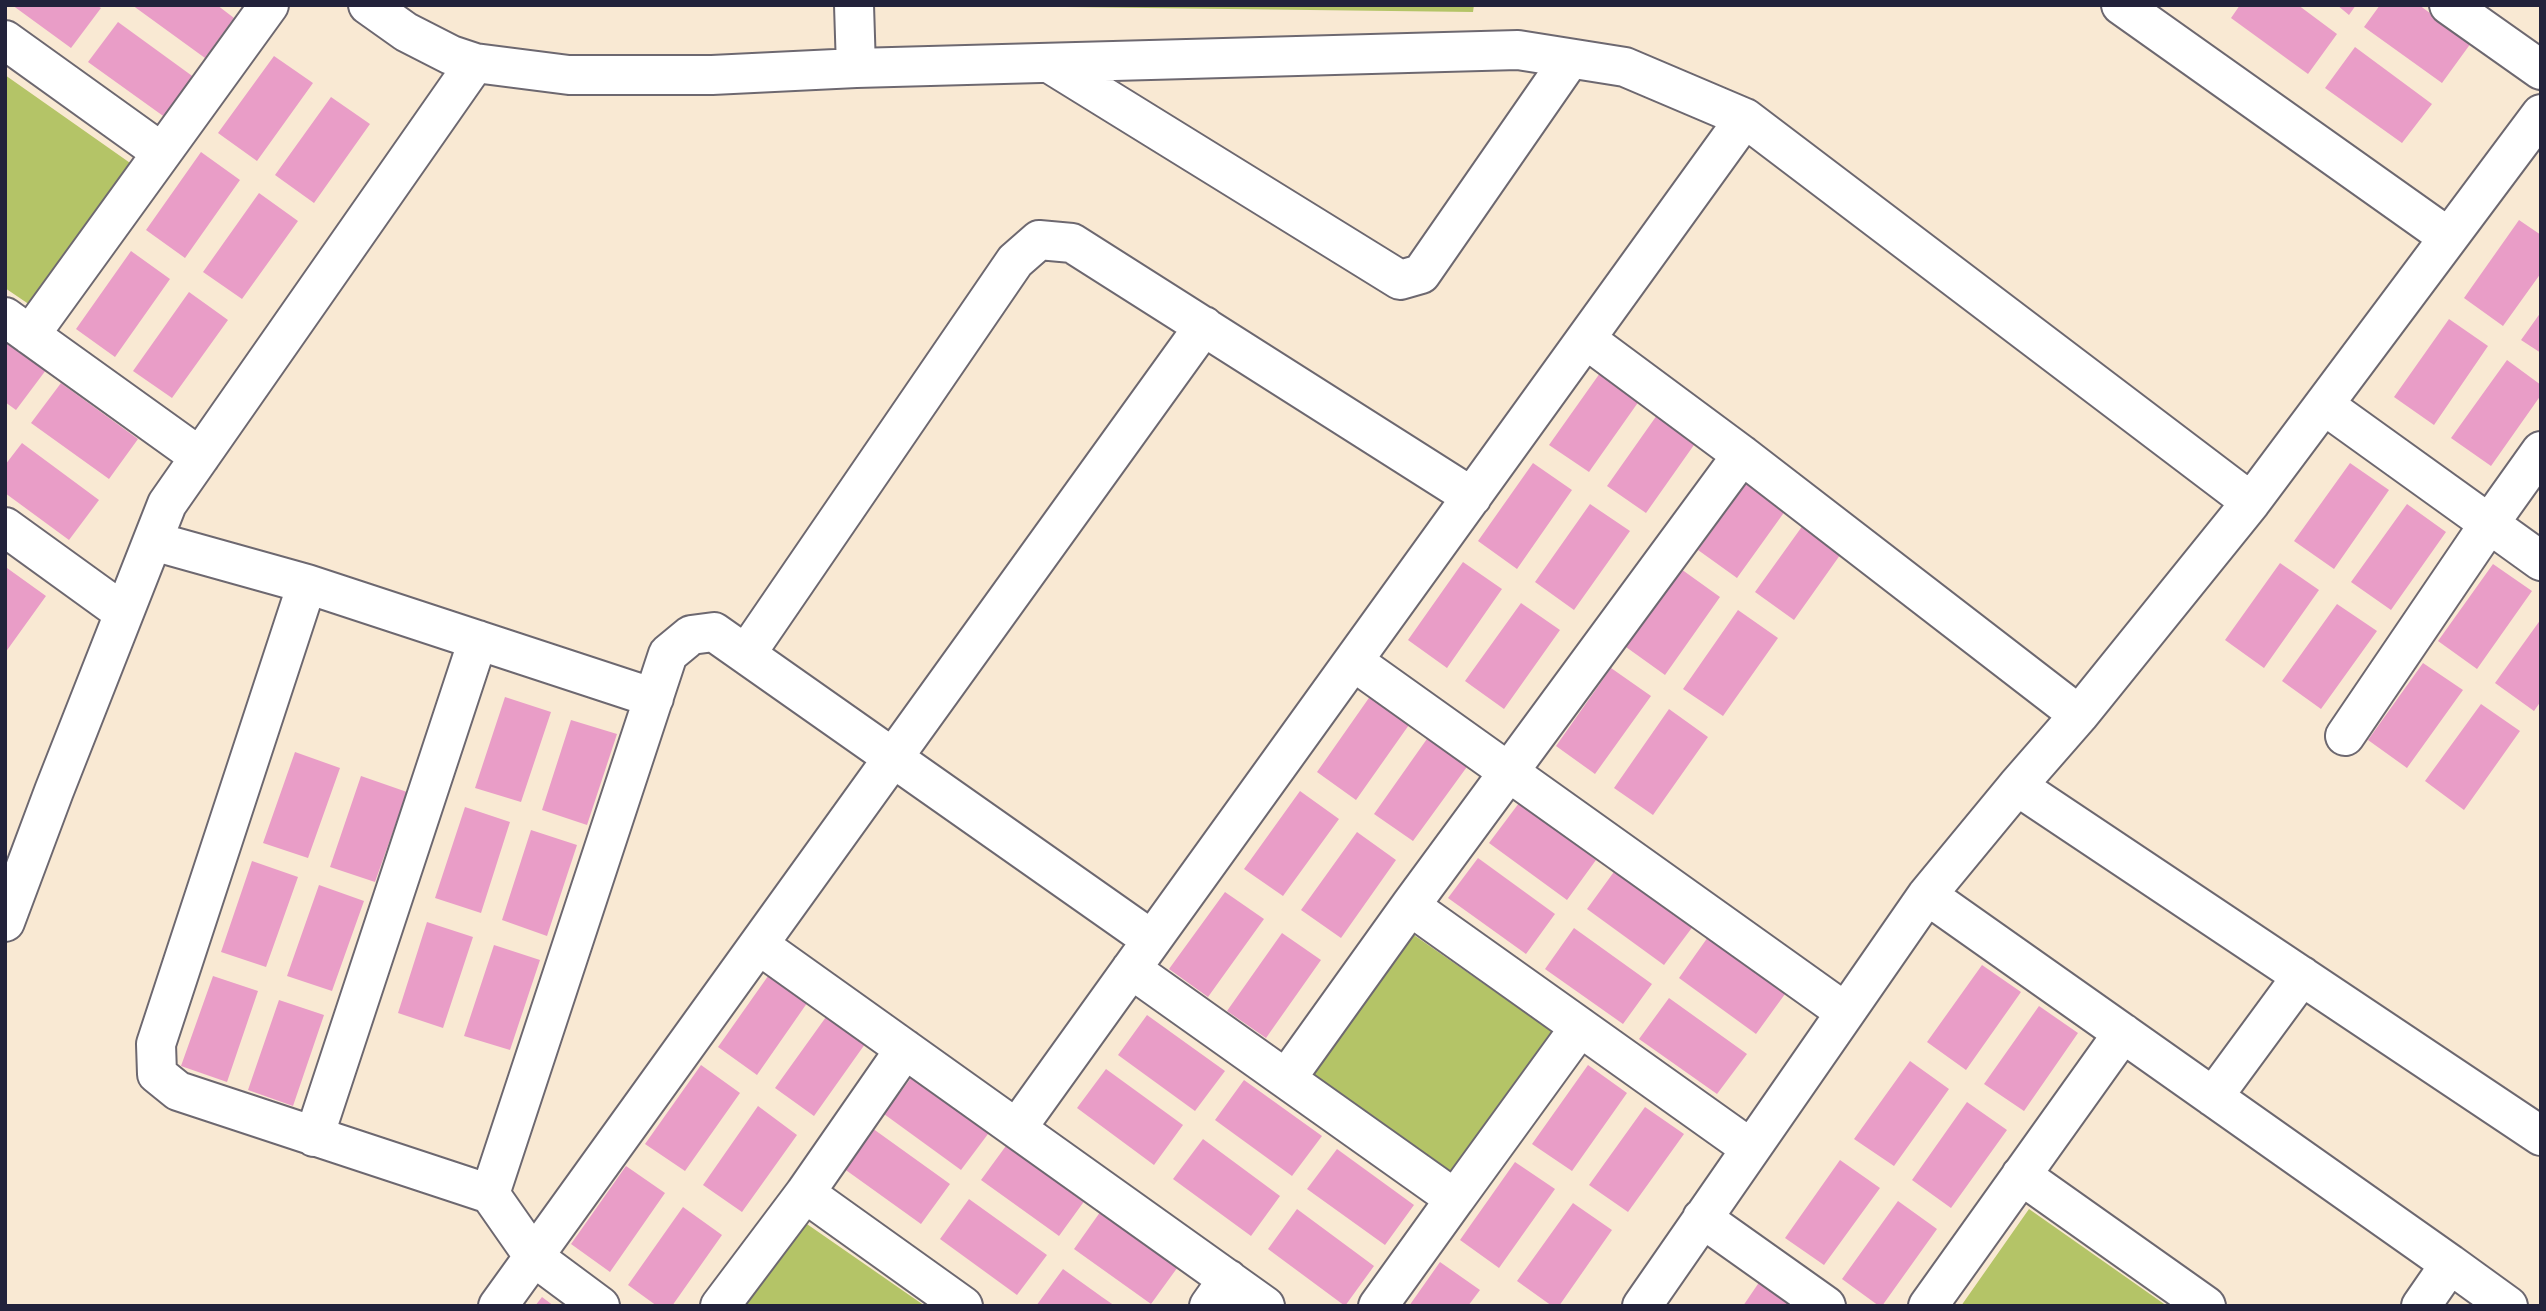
<!DOCTYPE html>
<style>
body{margin:0}
#map{position:relative;width:2546px;height:1311px;overflow:hidden;background:#f9e9d3;font-family:"Old Standard TT",serif}
canvas{display:block}
.frame{position:absolute;inset:0;border:7px solid #22223b;pointer-events:none}
</style>
<div id="map">
<canvas width="2546" height="1311"></canvas>
<div class="frame"></div>
</div>
<script>
const g = document.querySelector('canvas').getContext('2d');
g.lineJoin = 'round';
function paint(path, color) { g.fillStyle = color; g.fill(path, 'evenodd'); }
const poly = rows => new Path2D(rows.map(r => 'M' + r).join(''));
function strokePath(path, color, width, dash) { g.strokeStyle = color; g.lineWidth = width; g.lineCap = dash ? 'butt' : 'round'; g.setLineDash(dash || []); g.stroke(path); }
const green = poly([
 [902,5,1474,5,1473,12],
 [5,75,133,165,33,307,5,288],
 [1411,933,1553,1032,1452,1175,1310,1075],
 [2029,1209,2167,1306,1961,1306],
 [804,1222,925,1306,745,1306]
]);
const building = poly([
 [12,5,96,5,101,8,71,48],
 [132,5,217,5,234,18,205,58],
 [2240,5,2298,5,2337,34,2308,74,2231,18],
 [2337,5,2356,5,2349,15],
 [2380,5,2419,5,2471,43,2442,83,2364,27],
 [118,22,195,78,166,118,88,62],
 [2355,47,2432,104,2402,143,2325,88],
 [274,56,313,83,257,161,218,133],
 [331,97,370,124,314,203,275,175],
 [201,152,240,180,185,258,146,230],
 [259,193,298,221,242,299,203,272],
 [2519,220,2541,235,2541,273,2503,326,2464,298],
 [131,251,170,279,115,357,76,329],
 [189,292,228,320,172,398,133,371],
 [2541,312,2541,353,2521,340],
 [2449,319,2488,346,2434,425,2394,397],
 [5,340,46,370,16,410,5,402],
 [2507,360,2541,385,2541,395,2491,466,2451,438],
 [1605,366,1644,394,1589,472,1549,445],
 [61,383,138,439,109,479,31,423],
 [1662,408,1701,435,1646,513,1607,486],
 [22,443,99,500,69,540,5,493,5,465],
 [1533,463,1572,490,1517,569,1478,541],
 [2350,463,2389,490,2334,569,2294,541],
 [1754,473,1793,500,1737,578,1698,550],
 [1590,504,1630,531,1574,610,1535,582],
 [2407,504,2446,532,2391,610,2351,582],
 [1811,514,1850,541,1794,620,1755,592],
 [1463,562,1502,589,1447,668,1408,640],
 [2280,563,2319,590,2264,668,2225,640],
 [2493,564,2532,591,2477,669,2438,641],
 [7,568,46,596,5,653,5,571],
 [1681,569,1720,597,1665,675,1626,647],
 [1521,603,1560,630,1504,709,1465,681],
 [2337,604,2377,631,2321,709,2282,681],
 [1738,610,1778,638,1723,716,1683,689],
 [2541,619,2541,701,2534,711,2495,683],
 [2423,663,2463,690,2407,768,2368,740],
 [1611,668,1651,696,1595,774,1556,746],
 [1371,695,1411,722,1356,800,1317,772],
 [505,697,551,712,521,802,475,788],
 [2481,704,2520,731,2464,810,2425,781],
 [1669,709,1708,737,1653,815,1614,788],
 [571,720,617,734,587,825,542,810],
 [1429,736,1469,764,1413,841,1374,814],
 [295,752,340,768,308,858,263,843],
 [361,776,407,792,375,882,330,867],
 [1300,791,1339,819,1283,896,1244,869],
 [1519,803,1596,860,1567,900,1489,843],
 [465,807,510,822,481,913,435,898],
 [531,830,577,845,547,936,502,920],
 [1357,832,1396,860,1341,938,1301,910],
 [1478,858,1555,914,1526,954,1448,898],
 [252,861,298,877,266,967,221,952],
 [1616,869,1694,925,1664,965,1587,909],
 [319,885,364,901,332,991,287,976],
 [1225,892,1264,919,1208,997,1169,969],
 [427,922,473,937,443,1028,398,1013],
 [1574,928,1652,984,1623,1024,1545,969],
 [1282,933,1321,960,1266,1038,1227,1011],
 [1708,937,1785,994,1756,1034,1679,978],
 [494,945,540,960,510,1050,464,1036],
 [1982,965,2021,992,1966,1070,1927,1042],
 [773,969,812,996,757,1075,718,1047],
 [213,976,258,991,227,1082,181,1066],
 [1669,998,1747,1054,1717,1094,1639,1039],
 [279,1000,324,1015,293,1106,248,1090],
 [2039,1006,2078,1033,2024,1111,1984,1084],
 [831,1010,870,1037,814,1116,775,1088],
 [1147,1015,1225,1071,1195,1111,1118,1055],
 [1910,1061,1949,1089,1894,1166,1854,1139],
 [701,1065,740,1093,685,1171,645,1144],
 [1588,1065,1627,1093,1572,1171,1532,1144],
 [1106,1069,1183,1125,1154,1165,1077,1108],
 [914,1074,991,1130,961,1170,884,1114],
 [1244,1080,1322,1136,1292,1176,1215,1120],
 [1967,1102,2007,1130,1951,1208,1912,1180],
 [758,1106,797,1135,742,1212,703,1185],
 [1645,1107,1684,1134,1628,1212,1589,1185],
 [872,1128,950,1184,921,1224,843,1168],
 [1011,1139,1088,1196,1059,1236,981,1180],
 [1203,1139,1280,1196,1251,1236,1173,1179],
 [1337,1149,1414,1205,1385,1245,1307,1189],
 [1840,1160,1880,1188,1824,1265,1785,1238],
 [1515,1162,1555,1189,1499,1268,1460,1240],
 [626,1166,665,1193,610,1272,571,1244],
 [969,1199,1047,1255,1017,1295,940,1239],
 [1898,1201,1937,1229,1882,1306,1879,1306,1842,1279],
 [1573,1203,1612,1230,1559,1306,1552,1306,1517,1281],
 [683,1207,722,1235,672,1306,657,1306,628,1285],
 [1103,1208,1180,1264,1151,1304,1074,1249],
 [1297,1209,1374,1266,1345,1306,1268,1249],
 [1440,1262,1480,1290,1468,1306,1409,1306],
 [1063,1269,1102,1297,1115,1306,1036,1306],
 [1760,1281,1796,1306,1743,1306],
 [542,1297,554,1306,535,1306]
]);
const minor = poly([
 [368,5,406,32,451,55,475,63,569,75,712,75,856,68,1518,50,1625,67,1745,118,2251,502],
 [854,5,856,68],
 [2121,5,2448,237],
 [2449,5,2541,70],
 [5,40,161,152],
 [1049,63,1400,280,1421,274,1570,59],
 [2541,114,2251,502,2079,715,2017,786,2541,1136],
 [1745,118,1353,661,1845,1012],
 [5,317,200,457],
 [30,335,269,5],
 [1587,340,1742,455,2079,715],
 [2324,405,2541,561],
 [1742,455,1410,906,1750,1148],
 [5,527,124,613],
 [153,541,307,584,654,698],
 [307,584,156,1044,157,1074,178,1091,490,1194,668,654,691,635,714,632,1152,940,1017,1128],
 [746,654,1015,261,1039,240,1072,243,1472,497],
 [2345,736,2489,524,2541,451],
 [1927,895,2450,1264,2421,1306],
 [5,922,54,791,167,504,475,63],
 [1152,940,1353,661],
 [759,945,1265,1306],
 [1131,969,1455,1199,1378,1306],
 [905,1049,805,1193,963,1306],
 [1286,1079,1410,906],
 [2213,1097,2302,976],
 [314,1137,478,640],
 [2021,1175,2206,1306],
 [490,1194,534,1257,600,1306],
 [1455,1199,1580,1027],
 [1702,1218,1826,1306],
 [2450,1264,2508,1306],
 [498,1306,1204,326],
 [720,1306,805,1193],
 [1209,1306,1228,1279],
 [1642,1306,1927,895,2017,786],
 [1928,1306,2123,1033]
]);
paint(green, '#b4c467');
paint(building, '#e99dc7');
strokePath(minor, '#6d6870', 42);
strokePath(minor, '#fff', 38);
</script>
